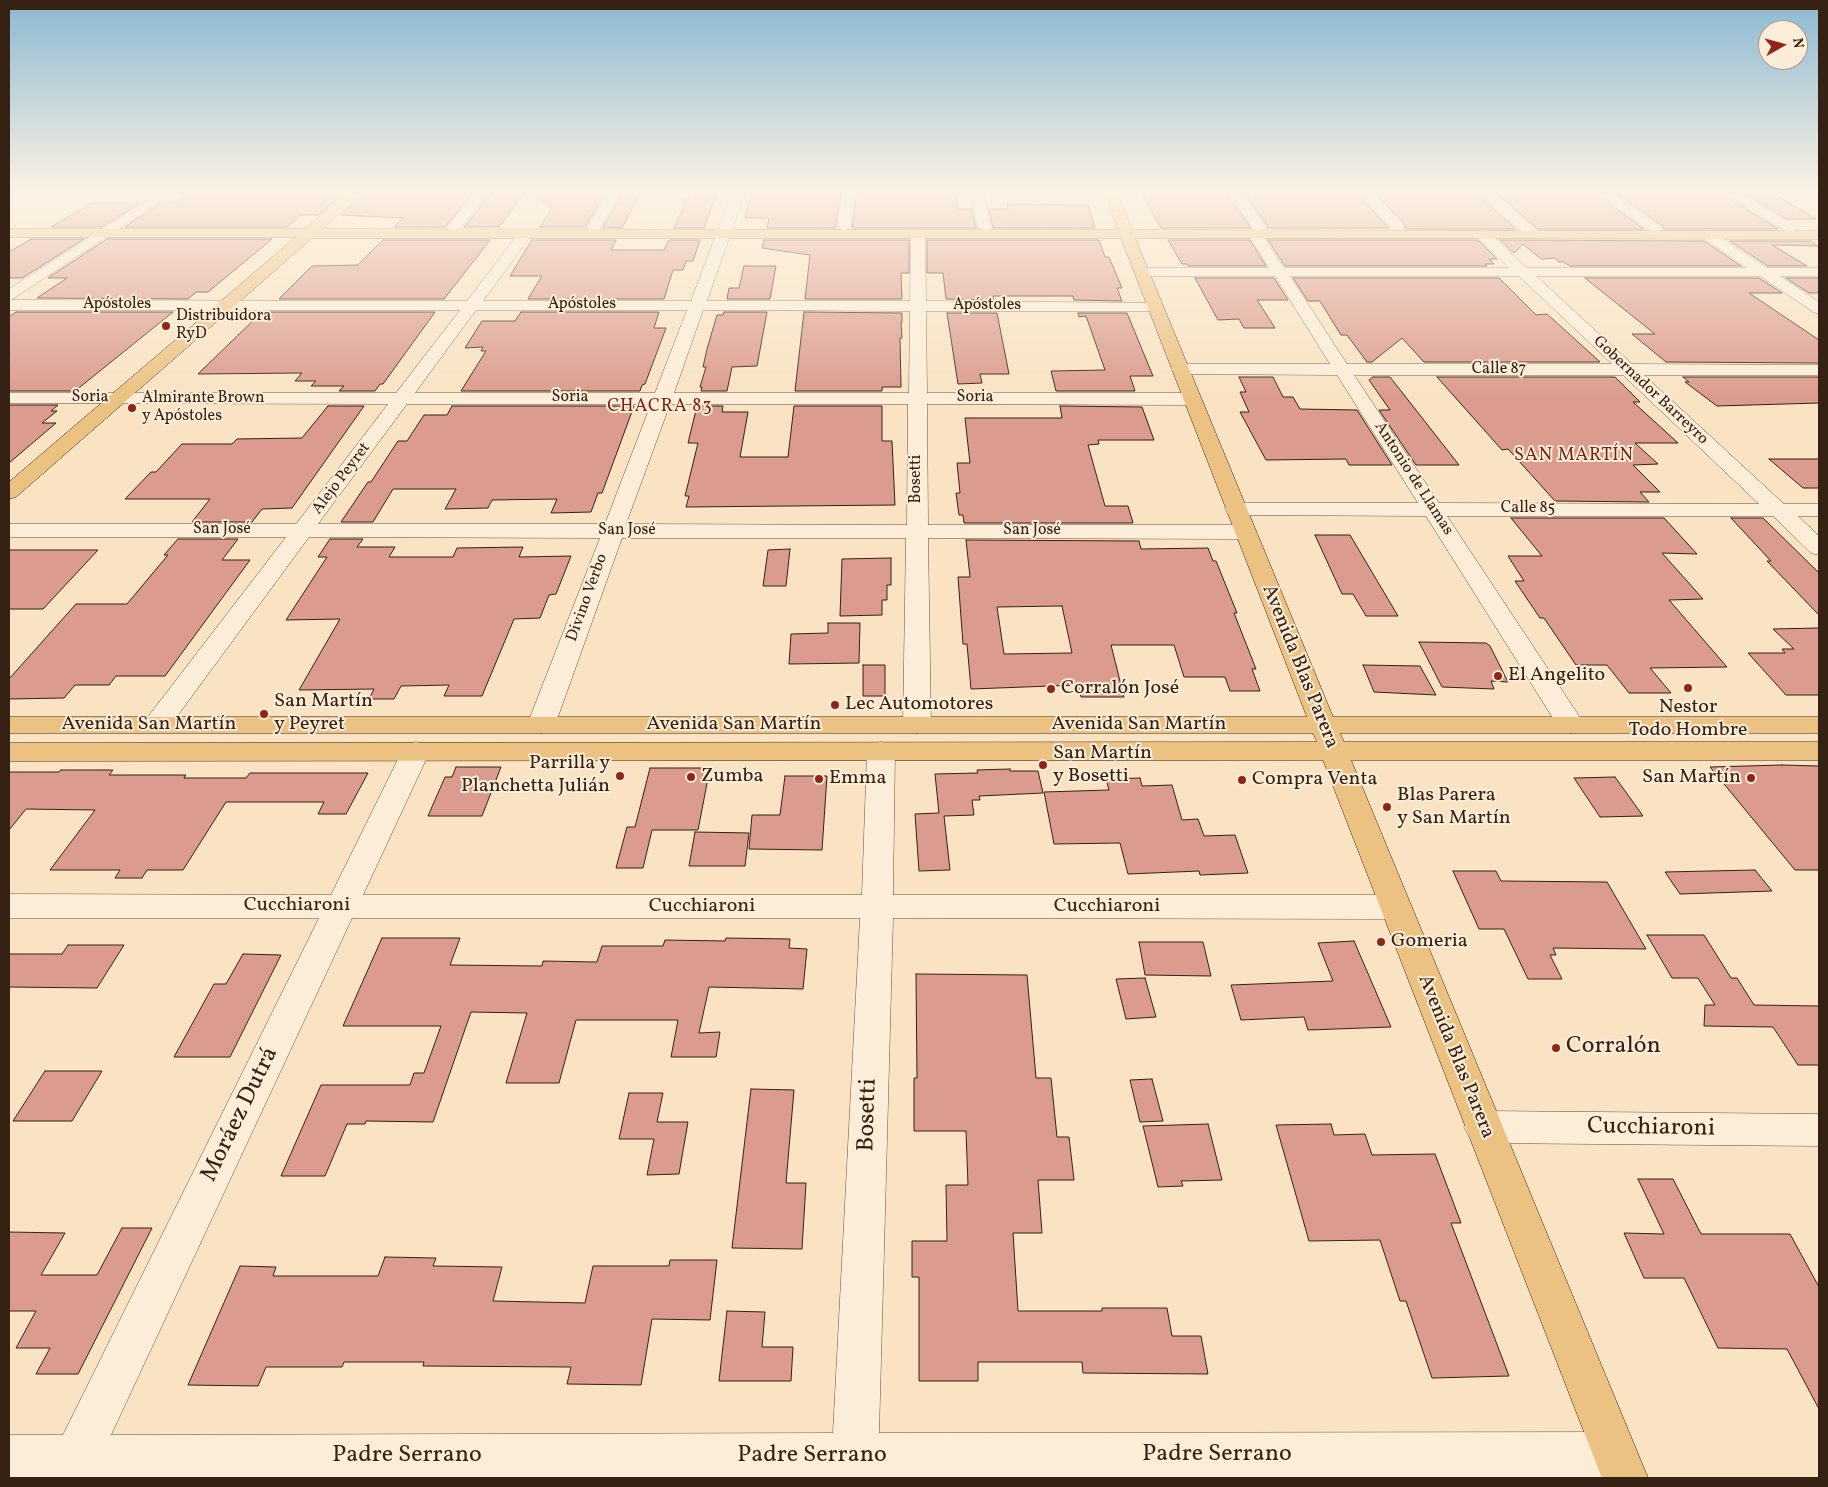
<!DOCTYPE html>
<meta charset="utf-8">
<style>
body{margin:0}
#map{position:relative;width:1828px;height:1487px;overflow:hidden;background:#f9e3c3;font-family:Vollkorn,serif}
canvas{display:block}
.frame{position:absolute;inset:0;border:10px solid #352214;pointer-events:none}
.north{position:absolute;left:1758px;top:20px;width:50px;height:50px;box-sizing:border-box;background:#fbedd8;border:1px solid #ac9c8a;border-radius:50%;rotate:83deg;font-size:14px;font-weight:700;line-height:20px;text-align:center;color:#352214}
.north::after{content:'';display:block;margin:auto;width:18px;height:22px;background:#8f2418;clip-path:polygon(50% 0,100% 100%,50% 72%,0 100%)}
</style>
<div id="map">
<canvas width="1828" height="1487"></canvas>
<div class="frame"></div>
<div class="north">N</div>
</div>
<script>
const g = document.querySelector('canvas').getContext('2d');
g.lineJoin = 'round';
function paint(path, color) { g.fillStyle = color; g.fill(path, 'evenodd'); }
const poly = rows => new Path2D(rows.map(r => 'M' + r).join(''));
function strokePath(path, color, width, dash) { g.strokeStyle = color; g.lineWidth = width; g.lineCap = dash ? 'butt' : 'round'; g.setLineDash(dash || []); g.stroke(path); }
function write(font, color, halo, rows, align = 'center') {
  g.font = font + ' Vollkorn,serif'; g.lineWidth = 4; g.setLineDash([]); g.textBaseline = 'middle'; g.strokeStyle = halo; g.fillStyle = color; for (const [text, x, y, turn = 0] of rows) {
    g.save(); g.translate(x, y); g.rotate((+turn || 0) * Math.PI / 180); g.textAlign = isNaN(turn) ? turn : align; if (halo) g.strokeText(text, 0, 0); g.fillText(text, 0, 0); g.restore();
  }
}
const building = poly([
 [1247,190,1355,192,1389,228,1267,228,1268,226,1244,193,1249,193,1247,190],
 [198,191,284,193,344,193,318,215,301,215,287,227,125,227,162,202,176,202,198,191],
 [869,191,928,191,928,193,956,193,957,209,972,209,976,228,852,228,857,193,869,193,869,191],
 [1618,191,1719,192,1778,229,1664,229,1663,226,1617,194,1621,194,1618,191],
 [395,192,474,192,445,227,394,227,403,218,340,215,364,194,395,192],
 [493,192,525,192,499,227,464,227,493,192],
 [529,192,605,193,585,227,540,227,552,208,529,192],
 [1374,192,1476,193,1516,229,1406,229,1404,223,1374,192],
 [623,193,640,193,622,228,603,227,623,193],
 [690,193,717,193,704,228,674,228,690,193],
 [752,193,841,193,835,228,767,228,769,218,745,218,752,193],
 [1142,193,1226,193,1251,228,1161,228,1142,193],
 [1496,193,1596,194,1644,229,1538,229,1496,193],
 [1746,194,1774,194,1816,219,1786,219,1746,194],
 [92,203,140,203,102,227,51,227,92,203],
 [1007,204,1088,205,1095,228,993,228,989,209,1008,209,1007,204],
 [31,239,84,239,22,278,9,278,9,252,31,239],
 [107,239,272,239,208,292,196,292,188,299,37,298,67,278,48,278,107,239],
 [383,240,490,240,444,299,279,299,312,266,358,265,383,240],
 [532,240,616,240,611,250,664,250,669,240,700,240,693,261,686,261,683,270,673,270,664,299,528,299,542,276,510,276,532,240],
 [764,240,909,240,909,273,901,273,902,299,805,299,810,255,762,248,764,240],
 [927,240,1099,240,1105,257,1109,257,1122,288,1117,288,1122,301,1074,300,1073,296,993,296,994,300,946,299,943,273,927,273,927,240],
 [1168,240,1250,240,1266,266,1188,266,1187,264,1182,264,1168,240],
 [1268,240,1478,240,1497,259,1489,259,1494,264,1485,264,1487,266,1285,266,1268,240],
 [1500,240,1704,241,1741,266,1570,266,1564,262,1559,262,1555,258,1541,259,1523,244,1514,253,1500,240],
 [1730,241,1811,241,1818,246,1772,245,1807,266,1768,266,1730,241],
 [744,266,776,266,770,299,727,299,729,288,739,288,744,266],
 [1195,278,1274,278,1288,300,1257,300,1275,328,1244,328,1239,319,1218,320,1195,278],
 [1293,278,1499,278,1536,315,1547,314,1600,362,1424,362,1402,338,1372,362,1367,362,1347,335,1341,335,1320,301,1308,301,1293,278],
 [1585,278,1759,278,1782,293,1749,293,1819,340,1819,363,1666,362,1632,334,1655,334,1585,278],
 [1786,278,1819,278,1819,293,1809,293,1786,278],
 [16,312,173,312,75,391,9,391,9,317,16,312],
 [262,312,435,312,383,384,380,384,375,391,339,391,344,386,311,386,316,381,295,381,302,373,198,374,262,312],
 [521,312,659,312,654,328,666,328,645,384,642,385,640,391,461,391,486,351,481,351,483,347,465,348,482,321,515,321,521,312],
 [724,312,767,312,757,366,732,367,727,391,701,391,702,387,700,387,706,367,703,367,707,349,717,315,723,315,724,312],
 [804,312,902,313,902,322,901,322,902,338,900,338,901,387,882,387,882,391,795,391,804,312],
 [947,313,997,313,1009,374,980,374,982,383,958,384,947,313],
 [1078,313,1127,313,1153,376,1130,376,1135,391,1056,391,1051,371,1105,370,1086,316,1079,317,1078,313],
 [1239,377,1273,377,1283,397,1293,397,1300,409,1357,410,1392,465,1349,465,1346,459,1266,460,1240,412,1249,412,1240,392,1246,392,1239,377],
 [1373,377,1390,377,1459,465,1416,465,1379,410,1390,410,1369,380,1373,377],
 [1437,377,1615,377,1640,402,1633,402,1678,443,1635,443,1658,464,1633,465,1660,492,1640,492,1649,502,1555,501,1508,449,1502,450,1437,377],
 [1683,377,1819,377,1819,403,1717,406,1685,382,1689,382,1683,377],
 [9,405,58,405,51,411,57,411,42,423,56,423,9,463,9,405],
 [328,406,364,406,292,508,262,509,252,522,192,522,210,499,125,499,151,472,156,472,182,444,232,444,237,439,302,438,328,406],
 [452,406,634,406,602,493,598,493,591,512,551,513,557,499,492,500,488,508,445,509,456,489,393,489,373,522,341,522,368,482,371,482,398,441,407,441,424,415,447,415,452,406],
 [697,406,723,406,722,412,748,412,740,457,788,457,794,406,882,406,882,441,892,441,895,505,686,507,689,496,685,496,698,443,688,443,697,406],
 [1060,406,1142,407,1154,440,1098,440,1099,444,1088,445,1105,506,1128,506,1133,523,964,523,963,515,959,515,956,493,960,493,957,463,970,463,965,418,1062,418,1060,406],
 [1769,459,1819,459,1819,488,1803,488,1769,459],
 [1511,518,1664,518,1697,554,1662,553,1703,599,1669,600,1727,667,1650,668,1671,693,1629,693,1607,665,1576,665,1544,618,1540,618,1515,581,1524,581,1508,556,1542,556,1511,518],
 [1731,518,1763,518,1819,573,1819,615,1767,561,1771,561,1731,518],
 [1315,535,1350,535,1398,616,1366,616,1353,594,1342,594,1315,535],
 [178,539,238,539,222,560,250,560,165,676,116,676,109,685,75,685,64,698,9,699,9,679,76,604,127,604,168,555,164,555,178,539],
 [330,539,363,539,357,547,395,547,389,557,453,557,457,548,523,547,519,557,571,556,556,594,549,595,540,618,514,619,482,696,444,696,449,685,401,686,394,699,369,699,374,689,299,690,340,619,286,620,327,557,318,557,330,539],
 [966,540,1139,541,1141,549,1208,548,1213,561,1216,561,1237,613,1234,613,1256,669,1252,669,1260,691,1230,691,1225,677,1184,677,1174,645,1111,645,1124,697,1081,697,1078,685,971,689,967,644,963,644,958,577,970,577,966,540],
 [1062,606,1072,653,1004,654,997,607,1062,606],
 [790,549,786,586,763,586,768,550,790,549],
 [9,550,98,550,43,609,9,609,9,550],
 [891,558,891,585,887,585,887,600,882,600,882,615,840,616,842,559,891,558],
 [828,623,860,623,859,663,789,664,791,634,828,633,828,623],
 [1819,628,1819,695,1786,695,1748,653,1785,653,1782,649,1794,649,1773,629,1819,628],
 [1419,642,1486,643,1490,646,1508,682,1491,681,1494,689,1442,687,1419,642],
 [863,665,885,665,885,696,863,696,863,665],
 [1363,665,1420,666,1436,695,1374,692,1363,665],
 [1782,765,1819,766,1819,870,1795,870,1710,767,1782,765],
 [456,767,501,767,482,816,428,816,445,777,452,777,456,767],
 [650,768,710,768,698,830,652,830,643,868,616,868,627,827,635,827,650,768],
 [1010,769,1010,771,1038,771,1043,793,979,796,980,800,972,800,974,815,944,816,950,870,919,871,915,814,939,813,935,774,978,773,977,770,1010,769],
 [61,770,113,770,109,775,186,775,184,778,246,778,250,773,368,773,346,814,318,814,324,802,226,802,183,870,147,870,142,878,115,878,120,870,50,870,95,810,26,809,9,830,9,772,59,772,61,770],
 [785,776,827,776,822,850,749,849,752,815,780,815,785,776],
 [1615,777,1643,816,1600,817,1574,778,1615,777],
 [1140,778,1142,786,1172,785,1182,820,1198,819,1204,836,1235,835,1248,873,1200,875,1199,871,1128,874,1120,843,1054,844,1044,792,1109,790,1106,779,1140,778],
 [695,832,749,833,745,866,689,866,695,832],
 [1755,870,1772,891,1680,894,1665,872,1755,870],
 [1453,871,1496,871,1501,881,1607,882,1646,949,1553,948,1556,955,1550,955,1562,979,1528,979,1504,929,1479,929,1453,871],
 [1647,935,1704,935,1731,978,1737,978,1754,1005,1819,1006,1819,1065,1798,1065,1773,1027,1704,1026,1705,1005,1715,1005,1698,978,1672,978,1647,935],
 [382,938,460,938,450,965,542,966,543,961,597,962,602,946,663,946,665,940,725,941,726,938,790,939,789,948,807,949,803,989,709,987,699,1033,720,1032,716,1057,671,1057,678,1020,576,1020,559,1083,506,1083,527,1013,471,1012,433,1122,366,1121,365,1124,347,1124,325,1176,281,1176,321,1085,410,1085,414,1073,424,1073,441,1026,343,1026,382,938],
 [1354,941,1391,1027,1308,1030,1304,1017,1241,1020,1231,985,1333,981,1318,943,1354,941],
 [1139,942,1203,942,1211,976,1145,975,1139,942],
 [68,945,124,945,97,988,9,987,9,954,62,954,68,945],
 [243,954,281,955,230,1057,174,1057,214,984,226,984,243,954],
 [916,974,1027,975,1036,1078,1051,1078,1057,1137,1069,1137,1074,1180,1038,1180,1042,1233,1013,1233,1018,1311,1102,1311,1102,1308,1167,1308,1172,1336,1201,1336,1208,1374,1083,1373,1082,1362,978,1362,978,1381,919,1381,919,1277,912,1277,912,1241,947,1241,946,1185,968,1185,966,1131,914,1131,914,1078,917,1078,916,974],
 [1145,978,1156,1017,1126,1019,1116,979,1145,978],
 [45,1071,102,1071,72,1121,13,1121,45,1071],
 [1152,1079,1163,1121,1140,1122,1130,1080,1152,1079],
 [751,1089,794,1090,786,1183,806,1183,802,1249,732,1248,751,1089],
 [629,1093,663,1093,657,1122,688,1122,679,1174,647,1175,654,1139,619,1139,629,1093],
 [1208,1124,1222,1180,1181,1181,1183,1186,1158,1187,1143,1126,1208,1124],
 [1331,1124,1334,1135,1365,1134,1372,1155,1435,1154,1461,1223,1451,1223,1509,1376,1432,1378,1406,1301,1400,1301,1380,1240,1309,1241,1276,1125,1331,1124],
 [1638,1179,1673,1179,1701,1234,1790,1234,1819,1287,1819,1409,1787,1349,1718,1348,1684,1278,1644,1278,1624,1233,1664,1234,1638,1179],
 [122,1228,152,1228,78,1374,36,1374,50,1348,16,1348,36,1311,9,1311,9,1232,65,1233,41,1275,97,1275,122,1228],
 [385,1257,436,1258,433,1266,502,1267,493,1301,585,1303,593,1266,669,1266,670,1260,717,1260,710,1320,652,1319,641,1385,567,1384,571,1367,423,1366,424,1362,344,1362,342,1367,266,1367,258,1386,188,1385,240,1266,276,1267,273,1276,378,1276,385,1257],
 [727,1311,765,1312,762,1347,793,1347,791,1381,719,1381,727,1311]
]);
const minor = poly([
 [163,190,178,190,11,300,467,301,521,230,526,229,533,233,483,301,691,301,733,190,746,190,707,301,910,301,911,234,918,230,925,234,926,301,1161,303,1163,306,1161,309,1155,311,926,311,927,393,1192,393,1198,395,1201,399,1198,403,1192,405,927,404,928,525,1245,525,1253,527,1256,532,1253,537,1245,539,928,538,931,725,927,731,917,733,907,731,903,725,906,538,622,538,555,725,551,731,541,733,531,731,527,725,600,538,309,537,167,730,157,732,147,730,144,724,147,718,286,537,9,537,9,524,296,524,388,404,9,403,9,393,396,393,460,310,9,310,9,289,163,190],
 [476,310,687,310,655,393,415,393,476,310],
 [703,310,910,311,909,393,674,393,703,310],
 [407,404,651,404,605,524,318,524,407,404],
 [670,404,908,404,907,525,626,524,670,404],
 [479,190,492,190,459,230,449,230,447,227,449,224,479,190],
 [609,190,622,190,599,230,589,230,587,227,609,190],
 [843,190,855,190,851,227,844,231,837,227,843,190],
 [971,190,983,190,991,227,989,230,984,231,977,227,971,190],
 [1227,190,1240,190,1266,227,1260,231,1284,268,1509,268,1477,237,1475,234,1482,230,1487,231,1527,268,1747,268,1703,238,1701,235,1703,232,1708,231,1713,232,1767,268,1819,268,1819,276,1780,276,1819,302,1819,314,1813,312,1760,276,1536,276,1632,364,1819,365,1819,375,1644,375,1784,504,1819,504,1819,516,1798,516,1819,536,1819,555,1811,553,1773,516,1447,516,1585,725,1581,731,1571,733,1561,731,1426,516,1236,515,1228,514,1225,509,1228,504,1236,503,1418,503,1337,375,1180,374,1174,373,1171,369,1174,365,1180,364,1330,364,1275,276,1141,276,1136,275,1134,272,1136,269,1141,268,1269,268,1248,234,1254,230,1227,190],
 [1290,276,1519,276,1612,364,1347,364,1290,276],
 [1354,375,1623,375,1759,504,1439,503,1354,375],
 [1356,190,1370,190,1403,224,1405,227,1403,230,1393,230,1356,190],
 [1476,190,1490,190,1538,231,1540,234,1538,237,1528,237,1476,190],
 [1594,190,1609,190,1662,228,1660,231,1650,231,1594,190],
 [1720,190,1736,190,1797,228,1795,231,1785,231,1720,190],
 [416,742,426,745,430,751,363,895,862,895,867,751,871,745,881,742,891,745,895,751,893,895,1395,895,1406,899,1411,907,1406,915,1395,919,893,918,879,1433,1615,1432,1631,1439,1638,1455,1631,1471,1615,1478,9,1478,9,1435,63,1435,319,918,9,918,9,894,331,895,402,751,406,745,416,742],
 [352,918,860,918,833,1433,111,1435,352,918],
 [1483,1111,1819,1114,1819,1146,1483,1143,1470,1138,1464,1127,1470,1116,1483,1111]
]);
const major = poly([
 [351,190,365,190,322,229,1118,230,1103,190,1116,190,1132,230,1819,231,1819,239,1135,238,1333,717,1819,717,1819,733,1340,733,1344,742,1819,742,1819,760,1351,760,1648,1478,1602,1478,1323,760,9,761,9,743,1317,742,1313,733,9,733,9,717,1307,717,1121,238,312,238,16,497,9,499,9,482,296,237,9,237,9,229,305,229,351,190]
]);
const markers = [
 [166,326,5,"#8f2418"],
 [132,408,5,"#8f2418"],
 [1498,676,5,"#8f2418"],
 [1688,688,5,"#8f2418"],
 [1051,689,5,"#8f2418"],
 [835,705,5,"#8f2418"],
 [264,714,5,"#8f2418"],
 [1043,765,5,"#8f2418"],
 [620,776,5,"#8f2418"],
 [691,777,5,"#8f2418"],
 [1751,778,5,"#8f2418"],
 [819,779,5,"#8f2418"],
 [1242,780,5,"#8f2418"],
 [1387,807,5,"#8f2418"],
 [1381,942,5,"#8f2418"],
 [1556,1048,5,"#8f2418"]
];
const farStreetnames = [
 ["Apóstoles",117,305],
 ["Apóstoles",582,305],
 ["Apóstoles",987,306],
 ["Calle 87",1499,370],
 ["Gobernador Barreyro",1650,391,43],
 ["Soria",90,398],
 ["Soria",570,398],
 ["Soria",975,398],
 ["Alejo Peyret",342,479,-53],
 ["Bosetti",917,479,-90],
 ["Antonio de Llamas",1413,479,57],
 ["Calle 85",1528,509],
 ["San José",222,530],
 ["San José",627,531],
 ["San José",1032,531],
 ["Divino Verbo",588,598,-70]
];
const farPoinames = [
 ["Distribuidora",176,317],
 ["RyD",176,335],
 ["Almirante Brown",142,399],
 ["y Apóstoles",142,417]
];
const farNeighbourhoodnames = [
 ["CHACRA 83",660,408],
 ["SAN MARTÍN",1574,457]
];
const streetNames = [
 ["Avenida Blas Parera",1299,667,68],
 ["Avenida San Martín",149,725],
 ["Avenida San Martín",734,725],
 ["Avenida San Martín",1139,725],
 ["Cucchiaroni",297,906],
 ["Cucchiaroni",702,907],
 ["Cucchiaroni",1107,907],
 ["Avenida Blas Parera",1455,1057,68]
];
const poiNames = [
 ["El Angelito",1508,676],
 ["Corralón José",1061,689],
 ["San Martín",274,702],
 ["y Peyret",274,725],
 ["Lec Automotores",845,705],
 ["Nestor",1688,708,"center"],
 ["Todo Hombre",1688,731,"center"],
 ["San Martín",1053,754],
 ["y Bosetti",1053,777],
 ["Parrilla y",610,764,"right"],
 ["Planchetta Julián",610,787,"right"],
 ["Zumba",701,777],
 ["San Martín",1741,778,"right"],
 ["Emma",829,779],
 ["Compra Venta",1252,780],
 ["Blas Parera",1397,796],
 ["y San Martín",1397,819],
 ["Gomeria",1391,942]
];
const nearPoinames = [
 ["Corralón",1566,1048]
];
const nearStreetnames = [
 ["Moráez Dutrá",241,1115,-64],
 ["Bosetti",869,1115,-88],
 ["Cucchiaroni",1651,1129,1],
 ["Padre Serrano",1217,1456],
 ["Padre Serrano",407,1457],
 ["Padre Serrano",812,1457]
];
paint(building, '#db9b8e');
strokePath(building, '#352214', 1);
strokePath(minor, '#665240', 1);
strokePath(major, '#352214', 1);
paint(minor, '#fbedd8');
paint(major, '#ecc282');
const sky = g.createLinearGradient(0, 0, 0, 399);
sky.addColorStop(0, '#8bb8d1');
sky.addColorStop(0.48, '#fcf2e4');
sky.addColorStop(1, '#fcf2e400');
g.fillStyle = sky;
g.fillRect(0, 0, 1828, 399);
for (const [x, y, r, color] of markers) { const dot = new Path2D(); dot.arc(x, y, r, 0, 2 * Math.PI); g.fillStyle = color; g.fill(dot); strokePath(dot, '#fbedd8', 2); }
write('16px', '#352214', '#fbedd8', farStreetnames);
write('16px', '#352214', '#fbedd8', farPoinames, 'left');
g.letterSpacing = '1px';
write('18px', '#7a1f14', '#fbedd8', farNeighbourhoodnames);
g.letterSpacing = '0px';
write('20px', '#352214', '#fbedd8', streetNames);
write('20px', '#352214', '#fbedd8', poiNames, 'left');
write('24px', '#352214', '#fbedd8', nearPoinames, 'left');
write('24px', '#352214', '#fbedd8', nearStreetnames);
</script>
